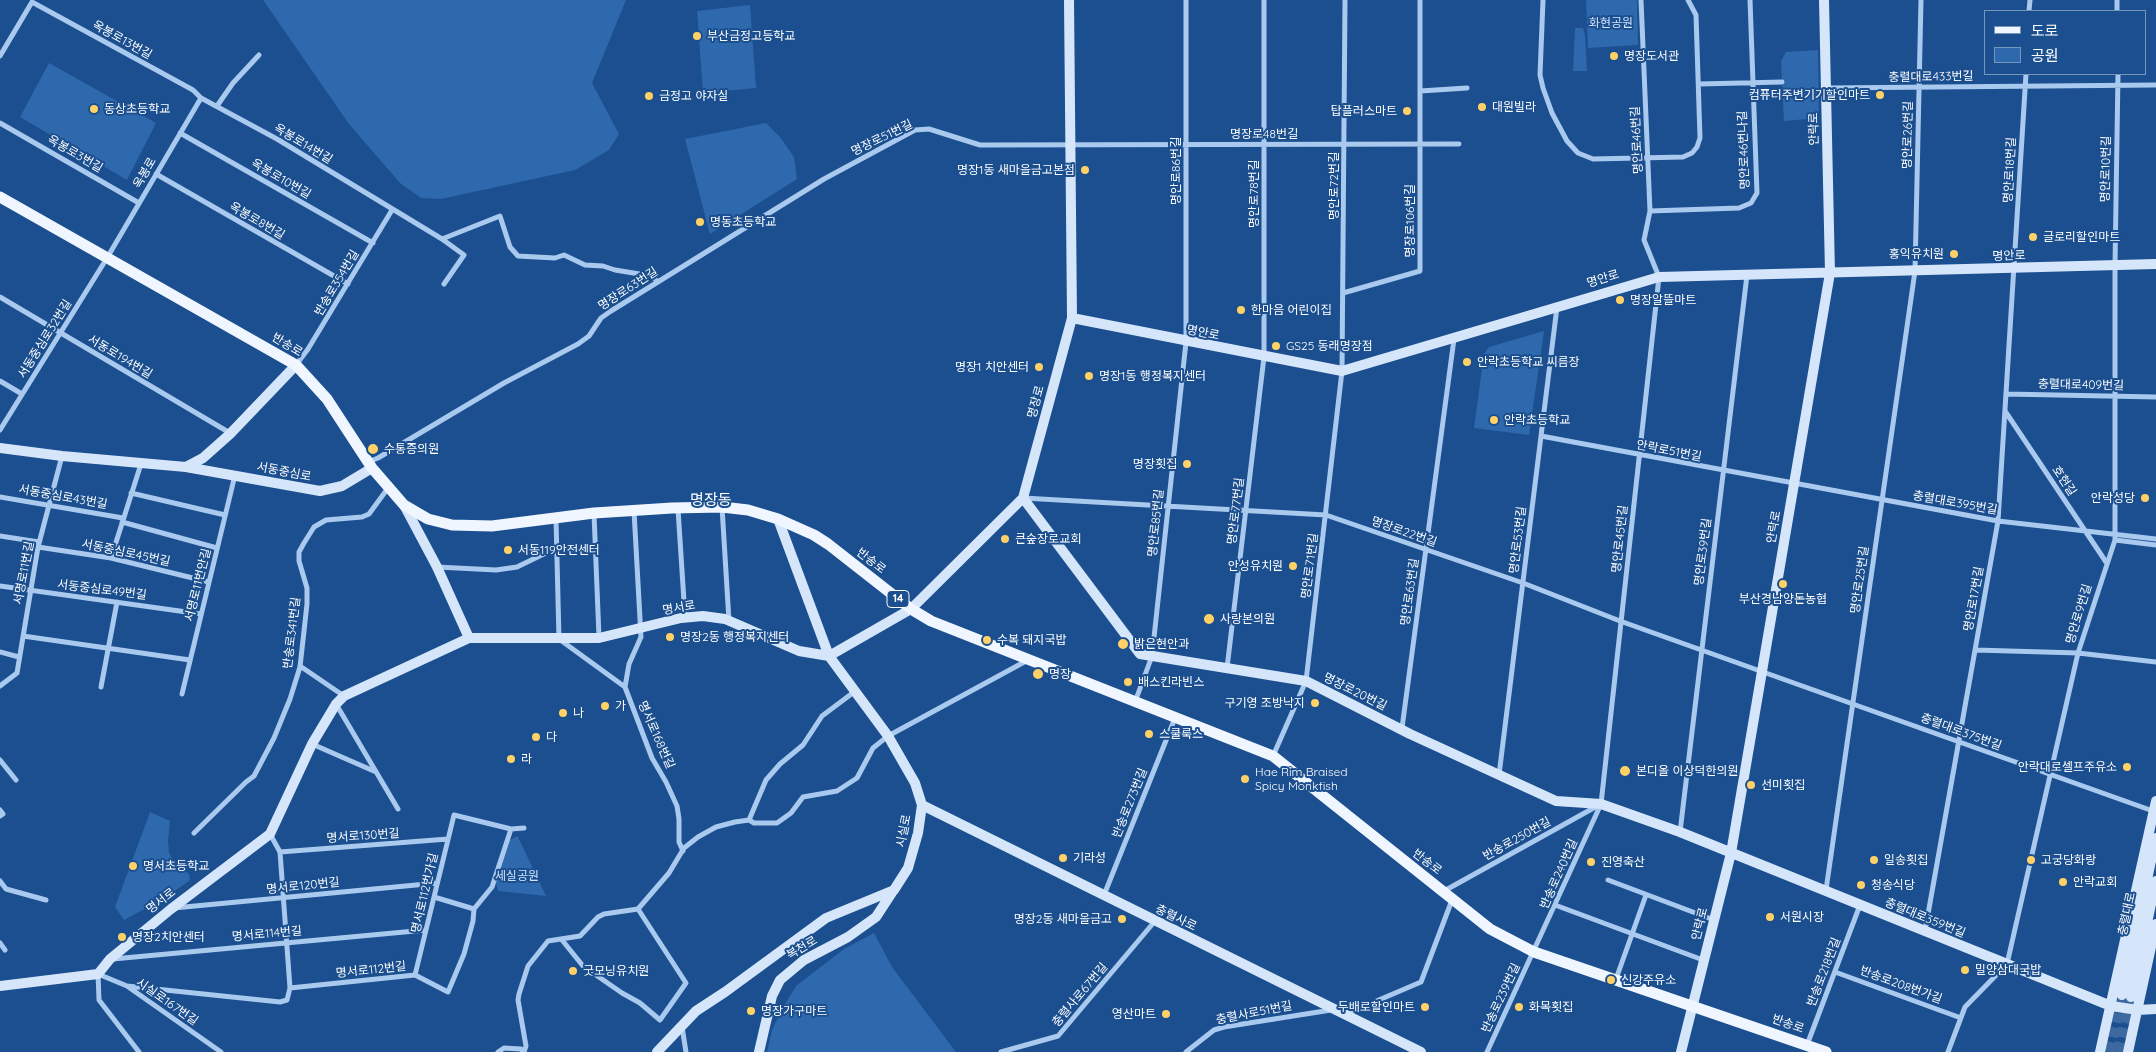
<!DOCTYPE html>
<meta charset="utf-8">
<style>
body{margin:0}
#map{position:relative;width:2156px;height:1052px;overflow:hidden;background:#1b4f8f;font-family:Quicksand,"Noto Sans KR",sans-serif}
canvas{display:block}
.legend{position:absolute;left:1984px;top:10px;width:162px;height:65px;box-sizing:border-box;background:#1b4f8f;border:1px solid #7695bc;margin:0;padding:6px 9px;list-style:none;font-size:15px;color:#fff}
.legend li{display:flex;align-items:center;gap:10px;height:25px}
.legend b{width:25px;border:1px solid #7695bc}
</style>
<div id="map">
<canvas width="2156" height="1052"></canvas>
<ul class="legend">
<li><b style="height:6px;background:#f0f6ff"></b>도로</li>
<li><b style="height:14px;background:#2e69ad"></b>공원</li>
</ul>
</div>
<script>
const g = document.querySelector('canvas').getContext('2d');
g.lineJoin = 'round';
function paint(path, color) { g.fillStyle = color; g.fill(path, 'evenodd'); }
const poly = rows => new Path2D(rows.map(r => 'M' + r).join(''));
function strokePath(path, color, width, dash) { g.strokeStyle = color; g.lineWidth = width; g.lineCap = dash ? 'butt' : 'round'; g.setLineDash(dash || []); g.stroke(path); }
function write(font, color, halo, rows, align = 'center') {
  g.font = font + ' Quicksand,"Noto Sans KR",sans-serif'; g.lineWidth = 4; g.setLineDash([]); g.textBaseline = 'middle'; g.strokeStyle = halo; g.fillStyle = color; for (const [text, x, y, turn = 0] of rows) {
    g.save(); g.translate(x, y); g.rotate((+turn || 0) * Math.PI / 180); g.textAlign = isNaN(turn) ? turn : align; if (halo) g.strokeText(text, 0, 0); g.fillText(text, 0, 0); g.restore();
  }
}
const green = poly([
 [263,0,626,0,592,83,619,134,609,150,575,170,441,199,421,198,400,183,349,124],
 [1586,0,1637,0,1638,45,1588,48],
 [750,5,756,88,703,93,697,11],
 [1575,28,1583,28,1585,35,1587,71,1573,71],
 [1818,50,1819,118,1784,121,1781,61,1786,52],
 [49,63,156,123,127,180,20,117],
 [766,123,780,137,794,157,797,179,710,234,685,139],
 [1544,331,1529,435,1474,428,1484,354,1489,347],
 [150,812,170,821,168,841,169,853,174,862,189,874,190,880,165,898,124,920,115,907],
 [517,836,518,837,546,896,498,891,496,883,510,840],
 [874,933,892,967,956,1052,767,1052,772,1030,782,1009,796,986,844,949]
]);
const secondaryTunnel = poly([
 [2110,1052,2122,995],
 [2118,1052,2131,997]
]);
const street = poly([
 [1543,0,1540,75,1543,88,1552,113,1567,141,1578,153,1593,159,1683,157,1692,153,1697,147,1700,138,1696,15,1688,0],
 [2117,0,2117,11],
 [2029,11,2030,0],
 [0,56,32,2,193,90,201,98,277,139,442,239,500,216,510,247,518,256,555,258,564,255,585,265,603,266,615,270,652,276,658,282],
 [1699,84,1782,82],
 [1826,88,2156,85],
 [1420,91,1467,88],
 [217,106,233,83,259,55],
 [0,123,139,203],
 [180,133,373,243],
 [156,174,348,284],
 [1650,211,1739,208,1751,203,1757,193,1750,0],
 [442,239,464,255,444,284],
 [1343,293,1420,271,1420,0],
 [0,297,230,433],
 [296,365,308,349,392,210],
 [0,381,22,394],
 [2006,394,2156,397],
 [2005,411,2106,562],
 [0,430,107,258,201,98],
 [1541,436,1998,521,2156,539],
 [368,462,378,458,504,383,578,344,589,336,601,318,611,311,824,179,915,130,929,129,980,145,1459,144],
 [131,493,225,515],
 [0,497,123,518],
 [1023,498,1326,515,1523,583,1620,621,2153,811],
 [722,507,729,621],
 [678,509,685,617],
 [634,511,641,637,629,664,625,687,652,758,666,782,677,806,679,819,679,842,683,851],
 [594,514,599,637],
 [556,519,559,639,625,687],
 [122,522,217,548],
 [0,536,39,542],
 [2115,540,2156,545],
 [38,547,111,558,209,582],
 [111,558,141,464],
 [437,567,496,570,517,567,556,548],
 [0,586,201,614],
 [23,636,190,660],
 [1975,650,2078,653,2156,662],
 [0,652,19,657],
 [300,666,344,696],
 [1227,668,1264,357,1264,0],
 [0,686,17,673,38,547,62,456],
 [101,687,117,602],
 [182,694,235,475],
 [1135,702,1152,656,1186,342,1186,0],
 [336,704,398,809],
 [1402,728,1454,339],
 [312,744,376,772],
 [1273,756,1306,681,1342,371,1345,0],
 [0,760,16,780],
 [1499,775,1557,307],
 [0,810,3,814,0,816],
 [749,820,766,780,780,764,803,745,822,716,854,692],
 [1680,832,1747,275],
 [194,833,246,782,254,776,274,738,290,699,300,667,307,604,307,588,299,561,299,552,304,543,314,527,326,520,362,517,369,514,388,488],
 [270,834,280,852,290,988],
 [280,852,448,839],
 [1608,880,1714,920],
 [0,881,6,889,46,900],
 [1826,890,1915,271,1921,0],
 [1444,891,1599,805],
 [1104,895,1175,718],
 [434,897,474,909],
 [1555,905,1703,960],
 [174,908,437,883],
 [1925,931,1998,521,2026,74],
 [562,940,583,966,622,993,640,1003,660,1020,686,983,638,909],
 [0,943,5,950],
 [113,959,426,930],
 [1835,972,1961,1018],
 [415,975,454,815,511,829,524,828],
 [1616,979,1646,895],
 [127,986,280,1002,287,1000,290,988,415,975,448,992,464,954,473,921,474,909,492,887,511,829],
 [1346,1014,1421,982,1452,900],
 [682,1027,686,1052],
 [1807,1045,1860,905],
 [139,1052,99,1000,98,974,127,986,221,1052],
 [498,1052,504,1048,521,1049,523,1052],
 [524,1052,526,1046,518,1000,519,994,528,966,548,941,580,936,598,917,604,914,638,909,669,873,684,848,698,837,716,827,735,822,749,820,754,823,777,823,791,813,803,797,837,791,857,778,873,748,888,736,1028,660],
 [1001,1052,1058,1036,1155,921],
 [1186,1052,1214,1030,1224,1027,1331,1010],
 [1487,1052,1601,804,1659,277,1644,240,1650,211,1641,0],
 [1948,1052,1965,1007,2007,964,2078,653,2115,540,2115,265,2118,74]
]);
const secondary = poly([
 [1072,318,1342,371,1659,277,2156,264],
 [0,448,62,456,186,467,320,491,342,486,372,468],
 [186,467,203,458,230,434,296,365],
 [1023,498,1140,654,1306,681,1410,734,1556,801,1601,804,1680,832,2111,1006,2138,1010,2156,1009],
 [404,505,437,567,469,638],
 [922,805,1421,1052],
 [0,986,98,974,110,959,171,909,270,834,312,744,336,704,344,696,469,638,599,638,681,618,703,616,725,619,799,651,829,656,911,609,1023,498,1072,318,1069,0],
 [2122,995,2156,838],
 [2131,997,2156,881],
 [657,1052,696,1011,725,992,826,918,894,890,908,868,918,833,922,805,915,783,888,736,829,656,778,519],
 [759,1052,772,996,780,980,804,960,848,937,876,917,893,891],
 [1681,1052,1731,853,1830,273,1824,0],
 [2100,1052,2156,801],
 [2128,1052,2156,924]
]);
const primary = poly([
 [0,197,296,365,327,399,372,468,404,505,428,519,452,525,492,526,594,513,672,508,722,507,748,510,778,519,814,535,828,544,911,609,931,621,1273,756,1490,929,1534,952,1826,1052]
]);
const markers = [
 [697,36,5,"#ffd166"],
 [1614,56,5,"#ffd166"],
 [1880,95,5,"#ffd166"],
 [649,96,5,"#ffd166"],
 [1482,107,5,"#ffd166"],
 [94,109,5,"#ffd166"],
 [1407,111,5,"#ffd166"],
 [1085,170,5,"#ffd166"],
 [700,222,5,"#ffd166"],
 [2033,237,5,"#ffd166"],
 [1954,254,5,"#ffd166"],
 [1620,300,5,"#ffd166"],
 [1241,310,5,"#ffd166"],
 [1276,346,5,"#ffd166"],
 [1467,362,5,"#ffd166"],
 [1039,367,5,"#ffd166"],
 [1089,376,5,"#ffd166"],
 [1494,420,5,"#ffd166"],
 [373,449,6,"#ffd166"],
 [1187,464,5,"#ffd166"],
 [2145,498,5,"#ffd166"],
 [1005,539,5,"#ffd166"],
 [508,550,5,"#ffd166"],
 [1293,566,5,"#ffd166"],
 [1783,584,5,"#ffd166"],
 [1209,619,6,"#ffd166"],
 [670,637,5,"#ffd166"],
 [987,640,5,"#ffd166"],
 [1123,644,6,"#ffd166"],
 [1038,674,6,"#ffd166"],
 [1128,682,5,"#ffd166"],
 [1315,703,5,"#ffd166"],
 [605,706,5,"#ffd166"],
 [563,713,5,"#ffd166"],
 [1149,734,5,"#ffd166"],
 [536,737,5,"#ffd166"],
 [511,759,5,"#ffd166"],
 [2127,767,5,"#ffd166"],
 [1625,771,6,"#ffd166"],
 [1245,779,5,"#ffd166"],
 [1751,785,5,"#ffd166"],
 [1063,858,5,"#ffd166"],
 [1874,860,5,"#ffd166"],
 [2031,860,5,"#ffd166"],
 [1591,862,5,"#ffd166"],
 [133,866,5,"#ffd166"],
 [2063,882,5,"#ffd166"],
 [1861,885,5,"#ffd166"],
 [1770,917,5,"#ffd166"],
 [1122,919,5,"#ffd166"],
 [122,937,5,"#ffd166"],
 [1965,970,5,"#ffd166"],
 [573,971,5,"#ffd166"],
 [1611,980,5,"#ffd166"],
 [1425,1007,5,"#ffd166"],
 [1519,1007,5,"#ffd166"],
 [751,1011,5,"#ffd166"],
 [1166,1014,5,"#ffd166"]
];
const shields = [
 [898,599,22]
];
const shieldNames = [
 ["14",898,599]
];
const parkNames = [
 ["화현공원",1611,23],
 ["세실공원",517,876]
];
const poiNames = [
 ["부산금정고등학교",707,36],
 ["명장도서관",1624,56],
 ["컴퓨터주변기기할인마트",1870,95,"right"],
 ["금정고 야자실",659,96],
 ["대원빌라",1492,107],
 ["동상초등학교",104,109],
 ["탑플러스마트",1397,111,"right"],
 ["명장1동 새마을금고본점",1075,170,"right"],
 ["명동초등학교",710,222],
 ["글로리할인마트",2043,237],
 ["홍익유치원",1944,254,"right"],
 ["명장알뜰마트",1630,300],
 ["한마음 어린이집",1251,310],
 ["GS25 동래명장점",1286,346],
 ["안락초등학교 씨름장",1477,362],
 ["명장1 치안센터",1029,367,"right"],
 ["명장1동 행정복지센터",1099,376],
 ["안락초등학교",1504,420],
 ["수통증의원",384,449],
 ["명장횟집",1177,464,"right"],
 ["안락성당",2135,498,"right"],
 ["큰숲장로교회",1015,539],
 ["서동119안전센터",518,550],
 ["안성유치원",1283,566,"right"],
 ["부산경남양돈농협",1783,599,"center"],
 ["사랑본의원",1220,619],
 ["명장2동 행정복지센터",680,637],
 ["수복 돼지국밥",997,640],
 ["밝은현안과",1134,644],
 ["명장",1049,674],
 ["배스킨라빈스",1138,682],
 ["구기영 조방낙지",1305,703,"right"],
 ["가",615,706],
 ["나",573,713],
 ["스쿨룩스",1159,734],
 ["다",546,737],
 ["라",521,759],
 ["안락대로셀프주유소",2117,767,"right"],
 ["본디올 이상덕한의원",1636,771],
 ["Hae Rim Braised",1255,772],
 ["Spicy Monkfish",1255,786],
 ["선미횟집",1761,785],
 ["기라성",1073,858],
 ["일송횟집",1884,860],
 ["고궁당화랑",2041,860],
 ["진영축산",1601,862],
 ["명서초등학교",143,866],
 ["안락교회",2073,882],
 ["청송식당",1871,885],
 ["서원시장",1780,917],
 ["명장2동 새마을금고",1112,919,"right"],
 ["명장2치안센터",132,937],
 ["밀양삼대국밥",1975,970],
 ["굿모닝유치원",583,971],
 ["신강주유소",1621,980],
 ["두배로할인마트",1415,1007,"right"],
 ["화목횟집",1529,1007],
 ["명장가구마트",761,1011],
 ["영산마트",1156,1014,"right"]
];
const streetNames = [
 ["옥봉로13번길",122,40,29],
 ["충렬대로433번길",1931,77,-1],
 ["안락로",1814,129,-91],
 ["명장로48번길",1264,134],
 ["명안로26번길",1908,135,-89],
 ["명장로51번길",882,138,-26],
 ["명안로46번길",1637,140,-93],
 ["옥봉로14번길",303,144,31],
 ["명안로46번나길",1744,150,-92],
 ["옥봉로3번길",75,154,30],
 ["명안로10번길",2106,169,-89],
 ["명안로18번길",2010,170,-87],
 ["명안로86번길",1176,171,-90],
 ["옥봉로",145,173,-60],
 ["옥봉로10번길",281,179,30],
 ["명안로72번길",1334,186,-90],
 ["명안로78번길",1254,194,-90],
 ["옥봉로8번길",257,221,30],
 ["명장로106번길",1410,221,-90],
 ["명안로",2009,256,-2],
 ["명안로",1603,279,-17],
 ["반송로354번길",337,283,-59],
 ["명장로63번길",628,289,-33],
 ["명안로",1203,333,11],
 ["서동중심로32번길",45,339,-58],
 ["반송로",287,345,31],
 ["서동로194번길",120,357,31],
 ["충렬대로409번길",2081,385,1],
 ["명장로",1036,402,-75],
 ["안락로51번길",1669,451,11],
 ["서동중심로",284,472,11],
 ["호현길",2064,481,56],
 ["서동중심로43번길",63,497,10],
 ["충렬대로395번길",1955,503,10],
 ["명안로77번길",1236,511,-83],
 ["명안로85번길",1156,523,-84],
 ["안락로",1774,527,-80],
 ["명장로22번길",1404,532,19],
 ["명안로45번길",1620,539,-84],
 ["명안로53번길",1518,540,-83],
 ["명안로39번길",1703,552,-83],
 ["서동중심로45번길",126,553,12],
 ["반송로",871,561,38],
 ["명안로71번길",1310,566,-83],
 ["서명로11번길",24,573,-79],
 ["명안로25번길",1860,580,-82],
 ["서명로11번안길",198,585,-76],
 ["서동중심로49번길",102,590,7],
 ["명안로63번길",1410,592,-82],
 ["명안로17번길",1974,599,-80],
 ["명서로",679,608,-10],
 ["명안로9번길",2079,614,-73],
 ["반송로341번길",292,633,-83],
 ["명장로20번길",1355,692,26],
 ["충렬대로375번길",1961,732,20],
 ["명서로168번길",656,735,66],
 ["반송로273번길",1130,803,-68],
 ["시실로",904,831,-79],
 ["명서로130번길",363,836,-4],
 ["반송로250번길",1517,839,-29],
 ["반송로",1427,862,38],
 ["반송로240번길",1559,874,-66],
 ["명서로120번길",303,886,-6],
 ["명서로112번가길",425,893,-77],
 ["명서로",161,901,-38],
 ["충렬대로",2127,914,-78],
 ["충렬사로",1176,918,26],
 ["충렬대로359번길",1925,918,22],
 ["안락로",1700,924,-76],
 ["명서로114번길",267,934,-5],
 ["복천로",802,948,-31],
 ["명서로112번길",371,970,-6],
 ["반송로218번길",1824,972,-69],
 ["반송로208번가길",1901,985,20],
 ["충렬사로67번길",1080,995,-50],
 ["반송로239번길",1501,998,-65],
 ["시실로167번길",167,1002,35],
 ["충렬사로51번길",1254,1013,-11],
 ["반송로",1788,1024,19]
];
const quarterNames = [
 ["명장동",711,500]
];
paint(green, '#2e69ad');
strokePath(secondaryTunnel, '#3d69a0', 10, [10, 5]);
strokePath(street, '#a9c9ee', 5);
strokePath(secondary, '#d6e6fa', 10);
strokePath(primary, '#f0f6ff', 11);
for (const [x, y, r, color] of markers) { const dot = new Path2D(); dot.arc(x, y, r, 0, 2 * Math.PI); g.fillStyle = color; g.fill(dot); strokePath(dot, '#1b4f8f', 2); }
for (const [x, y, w] of shields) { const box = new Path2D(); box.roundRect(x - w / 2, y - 8.5, w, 17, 4); g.fillStyle = '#1b4f8f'; g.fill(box); strokePath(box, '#fff', 1); }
write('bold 11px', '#fff', null, shieldNames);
write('12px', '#cfe3fa', '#1b4f8f', parkNames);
write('12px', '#fff', '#1b4f8f', poiNames, 'left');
write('12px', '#fff', '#1b4f8f', streetNames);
write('15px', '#fff', '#1b4f8f', quarterNames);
</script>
